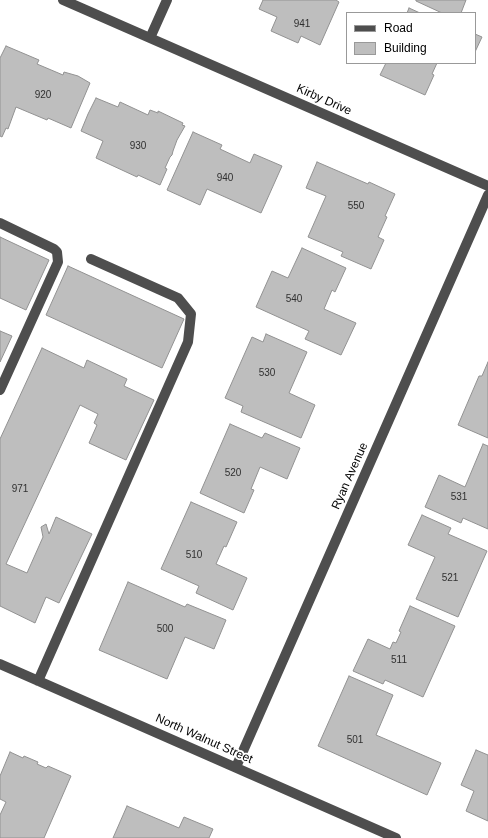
<!DOCTYPE html>
<style>
body{margin:0}
#map{position:relative;width:488px;height:838px;overflow:hidden;background:#fff;font-family:Helvetica,sans-serif}
canvas{display:block}
.legend{position:absolute;left:346px;top:12px;width:130px;height:52px;box-sizing:border-box;background:#fff;border:1px solid #999;margin:0;padding:5px 7px;list-style:none;font-size:12px;color:#000}
.legend li{display:flex;align-items:center;gap:8px;height:20px}
.legend b{width:20px;border:1px solid #999}
</style>
<div id="map">
<canvas width="488" height="838"></canvas>
<ul class="legend">
<li><b style="height:5px;background:#4e4e4e"></b>Road</li>
<li><b style="height:11px;background:#bebebe"></b>Building</li>
</ul>
</div>
<script>
const g = document.querySelector('canvas').getContext('2d');
g.lineJoin = 'round';
function paint(path, color) { g.fillStyle = color; g.fill(path, 'evenodd'); }
const poly = rows => new Path2D(rows.map(r => 'M' + r).join(''));
function strokePath(path, color, width, dash) { g.strokeStyle = color; g.lineWidth = width; g.lineCap = dash ? 'butt' : 'round'; g.setLineDash(dash || []); g.stroke(path); }
function write(font, color, halo, rows, align = 'center') {
  g.font = font + ' Helvetica,sans-serif'; g.lineWidth = 3.5; g.setLineDash([]); g.textBaseline = 'middle'; g.strokeStyle = halo; g.fillStyle = color; for (const [text, x, y, turn = 0] of rows) {
    g.save(); g.translate(x, y); g.rotate((+turn || 0) * Math.PI / 180); g.textAlign = isNaN(turn) ? turn : align; if (halo) g.strokeText(text, 0, 0); g.fillText(text, 0, 0); g.restore();
  }
}
const building = poly([
 [263,0,336,0,339,2,320,45,301,36,298,43,271,31,277,17,259,9,263,0],
 [416,0,466,0,461,13,442,13,416,1,416,0],
 [409,8,420,13,407,13,409,8],
 [475,34,482,37,475,52,475,34],
 [6,46,39,60,37,64,63,75,64,72,78,76,90,83,71,128,48,118,47,120,16,107,8,129,6,128,2,137,0,136,0,58,6,46],
 [386,63,437,63,432,74,434,75,425,95,380,75,386,63],
 [96,98,118,107,120,102,148,115,150,110,158,113,158,111,183,123,182,125,185,126,177,140,173,151,172,155,170,157,165,168,167,169,160,185,138,175,137,177,96,158,103,141,81,131,88,114,96,98],
 [193,132,222,145,220,149,250,163,254,154,282,166,261,213,207,189,200,205,167,190,193,132],
 [317,162,368,184,369,182,395,194,385,216,387,217,378,237,384,240,371,269,341,256,343,252,308,237,326,196,306,188,317,162],
 [0,237,49,260,26,310,0,298,0,237],
 [302,248,346,268,335,292,332,290,324,309,356,323,341,355,305,339,309,331,256,307,272,271,288,278,302,248],
 [68,266,184,319,162,368,46,315,68,266],
 [0,331,12,336,0,362,0,331],
 [266,334,307,352,289,393,315,405,301,438,241,412,243,406,225,398,252,337,263,342,266,334],
 [42,348,84,368,87,360,127,379,124,386,154,400,126,460,89,443,97,425,94,423,98,414,80,405,6,564,27,573,43,537,41,527,46,524,49,534,56,517,92,534,59,603,46,597,35,623,0,606,0,439,42,348],
 [488,362,488,438,458,425,479,376,482,376,488,362],
 [230,424,262,438,265,433,300,448,287,479,260,467,251,489,254,490,244,513,200,493,230,424],
 [483,444,488,446,488,529,463,518,461,523,425,507,439,475,465,487,483,444],
 [191,502,237,522,226,547,224,546,216,564,247,578,233,610,196,593,199,586,161,569,191,502],
 [422,515,451,528,448,534,487,551,458,617,416,599,435,557,408,545,422,515],
 [128,582,185,607,187,604,226,620,214,649,185,637,167,679,99,650,128,582],
 [410,606,455,626,423,697,385,680,383,684,353,671,368,639,390,649,393,642,396,643,401,632,399,631,410,606],
 [349,676,393,695,376,735,441,763,427,795,318,746,349,676],
 [476,750,488,755,488,821,466,811,474,791,461,785,476,750],
 [10,752,23,758,24,756,38,762,37,764,46,768,48,766,71,776,44,838,0,838,0,815,6,802,0,799,0,776,10,752],
 [127,806,179,828,184,817,213,829,209,838,113,838,127,806]
]);
const minor = poly([
 [63,0,488,186],
 [150,38,167,0],
 [0,223,54,249,57,252,58,262,0,390],
 [0,664,396,838],
 [38,681,188,342,191,314,178,298,91,259],
 [236,767,488,195]
]);
const numberNames = [
 ["941",302,24],
 ["920",43,95],
 ["930",138,146],
 ["940",225,178],
 ["550",356,206],
 ["540",294,299],
 ["530",267,373],
 ["520",233,473],
 ["971",20,489],
 ["531",459,497],
 ["510",194,555],
 ["521",450,578],
 ["500",165,629],
 ["511",399,660],
 ["501",355,740]
];
const streetNames = [
 ["Kirby Drive",324,100,24],
 ["Ryan Avenue",350,476,-66],
 ["North Walnut Street",204,739,24]
];
paint(building, '#bebebe');
strokePath(building, '#929292', 1);
strokePath(minor, '#4e4e4e', 10);
write('10px', '#303030', null, numberNames);
write('12px', '#000', '#fff', streetNames);
</script>
